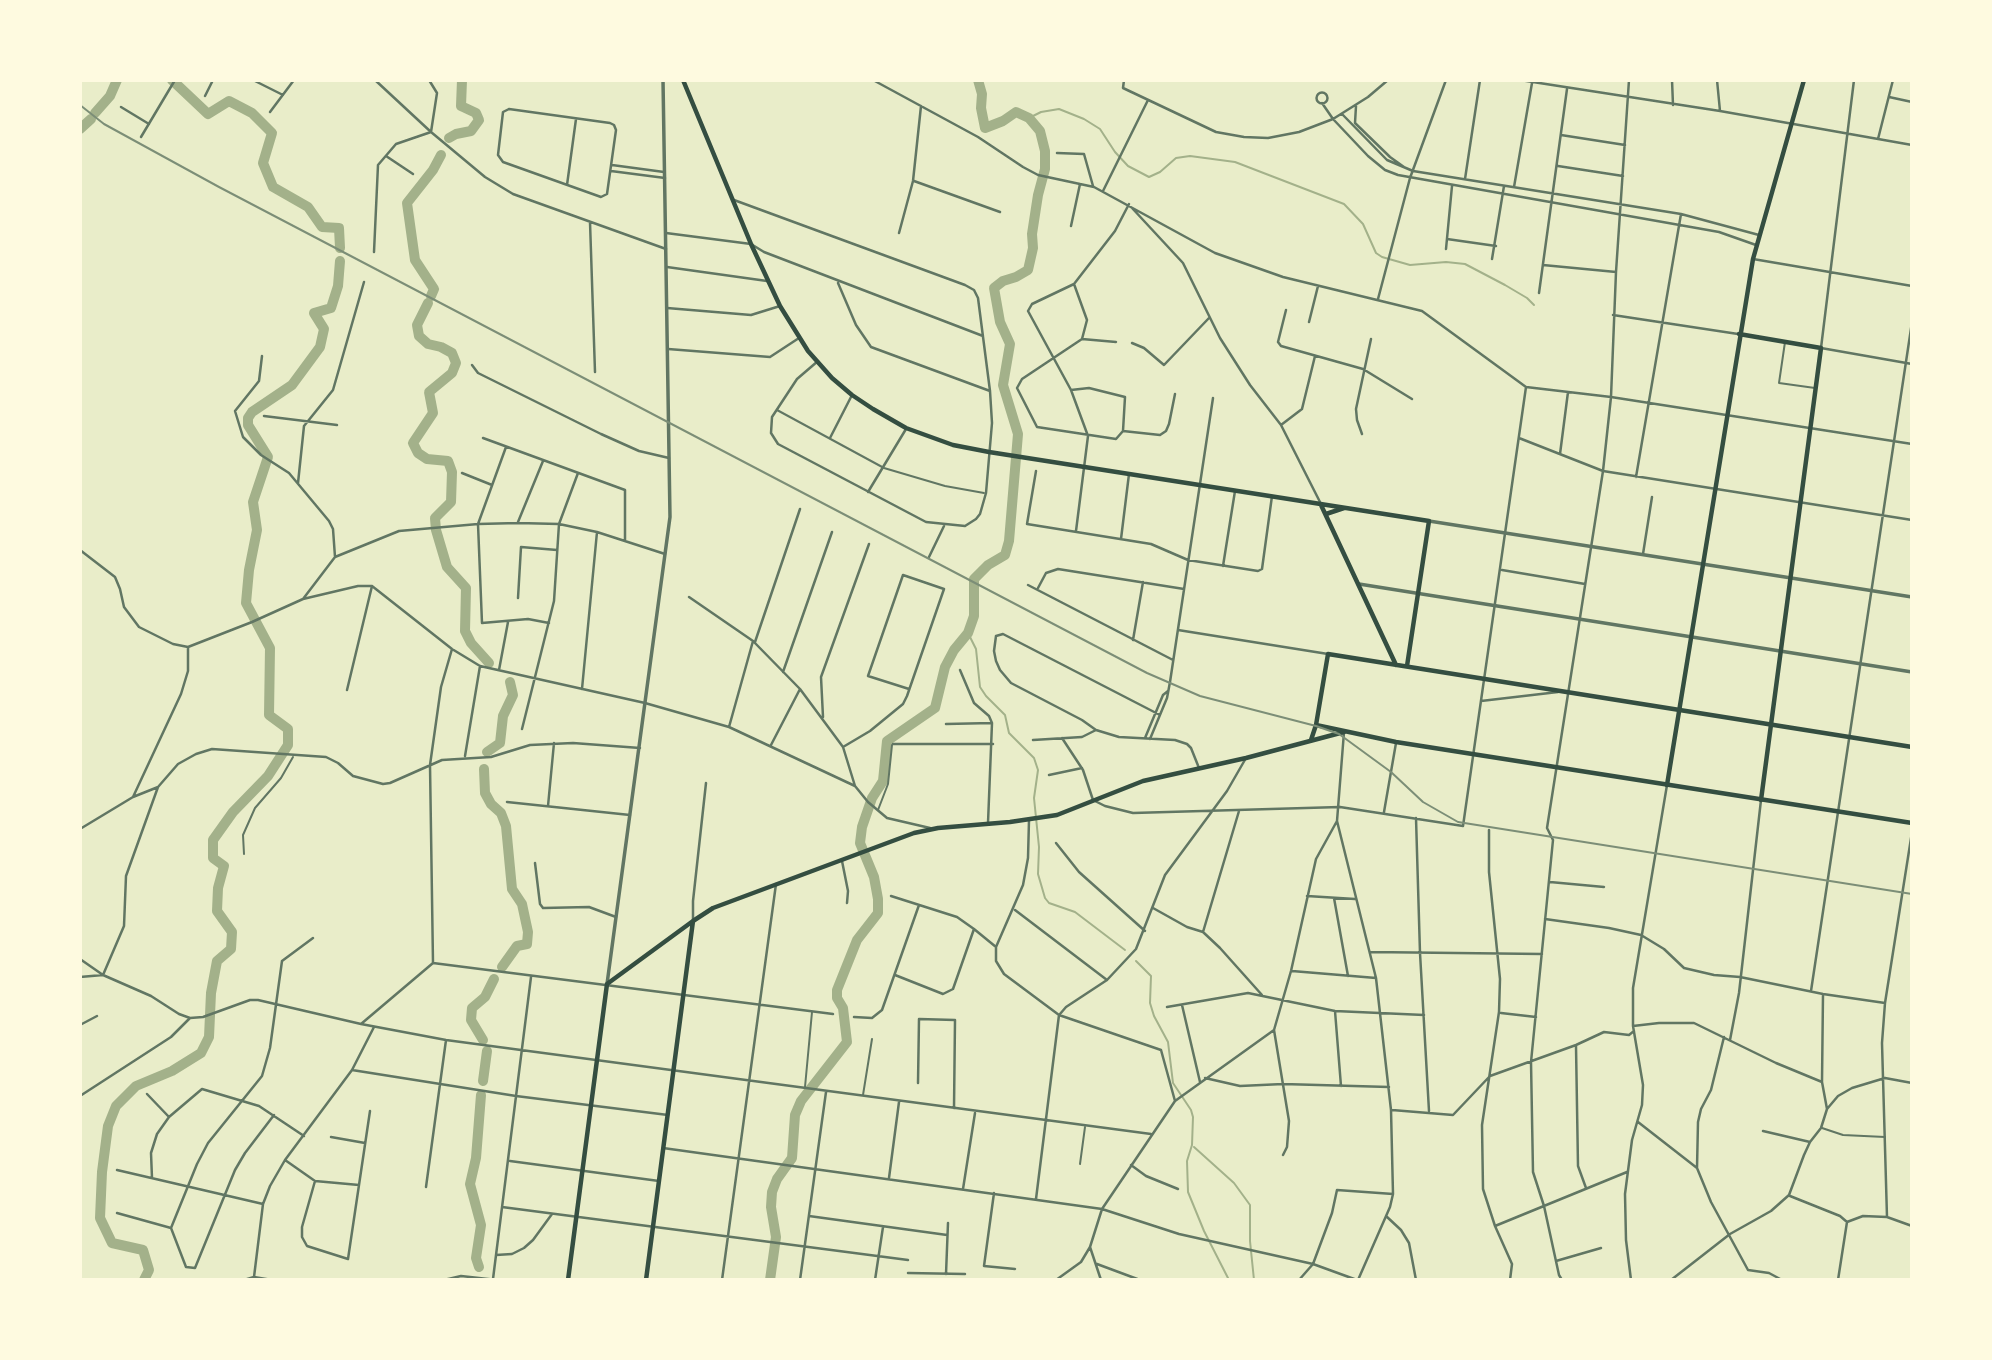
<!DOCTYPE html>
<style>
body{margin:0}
#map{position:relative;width:1992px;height:1360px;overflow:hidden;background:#e9edc9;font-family:"Space Grotesk",sans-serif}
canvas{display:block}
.frame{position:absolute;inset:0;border:82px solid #fefae0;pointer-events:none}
</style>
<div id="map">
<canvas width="1992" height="1360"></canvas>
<div class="frame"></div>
</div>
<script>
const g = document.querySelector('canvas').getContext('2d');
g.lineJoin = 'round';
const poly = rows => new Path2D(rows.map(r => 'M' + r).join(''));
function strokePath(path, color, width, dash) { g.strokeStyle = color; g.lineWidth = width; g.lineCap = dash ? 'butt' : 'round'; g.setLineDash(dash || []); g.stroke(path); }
const stream = poly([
 [1029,118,1041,112,1059,109,1084,119,1100,129,1115,152,1128,166,1149,177,1160,172,1176,158,1190,156,1235,162,1344,204,1363,224,1376,253,1382,257,1410,265,1446,262,1465,264,1505,285,1527,298,1534,305],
 [968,633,976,649,980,687,986,696,1005,715,1009,733,1034,758,1038,770,1034,798,1039,847,1038,874,1045,898,1049,903,1075,912,1125,950],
 [1136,961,1151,976,1150,1003,1154,1016,1168,1042,1173,1083,1191,1110,1193,1117,1192,1145,1187,1161,1188,1192,1204,1231,1229,1280],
 [1194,1147,1234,1183,1250,1205,1250,1241,1254,1280]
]);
const river = poly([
 [172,80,208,114,229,101,252,113,272,133,263,163,273,187,308,207,322,227,339,228,340,248],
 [95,113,110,96,117,80],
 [80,129,91,119],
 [449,138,456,134,471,131,479,120,476,113,461,106,462,80],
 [431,296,434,289,415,260,407,203,433,170,441,155],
 [428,303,417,325,419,336,428,344,441,347,452,353,456,363,452,373,429,392,433,413,413,443,418,453,427,459,448,461,452,472,451,502,435,518,436,530,447,567,466,588,465,631,471,643,489,663],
 [487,752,500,743,503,716,513,695,510,682],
 [484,769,485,793,491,804,501,813,506,826,512,889,522,904,528,932,527,944,517,946,502,967],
 [483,1040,471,1020,472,1008,485,997,494,979],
 [483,1081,487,1051],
 [479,1267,476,1258,481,1225,470,1184,476,1158,481,1095],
 [144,1280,149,1270,143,1250,112,1243,100,1218,102,1172,108,1126,116,1106,136,1086,172,1071,201,1053,209,1037,211,993,217,961,231,949,232,932,217,911,218,888,224,866,213,858,213,840,233,812,268,776,288,745,288,729,269,715,270,648,246,603,249,570,257,530,253,502,268,457,248,425,248,418,252,412,292,385,320,347,324,329,314,313,331,308,338,286,340,261],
 [770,1280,776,1237,771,1207,772,1192,777,1179,792,1158,795,1115,801,1101,847,1042,843,1008,837,998,837,990,857,940,878,913,878,899,874,877,860,843,862,827,872,798,883,781,887,741,935,708,945,667,954,650,968,633,974,616,974,579,988,565,1005,555,1009,541,1018,434,1003,385,1010,344,1000,322,994,288,1003,281,1016,277,1028,270,1033,248,1032,234,1038,195,1045,169,1045,151,1040,131,1029,118,1016,112,1003,121,985,128,981,108,982,94,978,80]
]);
const service = poly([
 [1785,342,1779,383,1815,388],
 [777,410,884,468,945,486,984,493],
 [878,810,888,784,892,745],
 [244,854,243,835,255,808,281,778,293,757],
 [805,1087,812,1012],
 [863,1095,872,1039],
 [1822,1128,1843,1135,1885,1137],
 [1080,1164,1085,1127]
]);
const minor = poly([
 [253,80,283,95],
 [375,80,431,132,485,177,513,194,666,249],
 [873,80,978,137,1023,167,1038,175,1094,187,1215,253,1283,277,1422,311,1526,387,1611,397,1912,444],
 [1124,80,1123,88,1216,132,1244,137,1268,138,1299,132,1333,119,1368,97,1388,80],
 [1520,80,1720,111,1912,145],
 [1672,80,1673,105],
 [1717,80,1720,111],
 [1854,80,1821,348,1912,364],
 '1316.5 98a5.5 5.5 0 1 1 11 0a5.5 5.5 0 1 1-11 0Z',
 [205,96,213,80],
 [1889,97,1912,102],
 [1322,103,1333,119,1368,156,1385,170,1398,175,1719,232,1756,245],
 [1356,106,1355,123,1390,157,1404,167],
 [121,107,149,124],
 [509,109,610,123,614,125,616,130,607,194,601,197,503,162,498,155,503,112,509,109],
 [270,112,294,80],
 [1342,114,1387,160,1413,171,1681,214,1759,235],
 [1561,135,1625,145],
 [141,137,175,80],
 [1878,139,1893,80],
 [1057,153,1084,154,1093,186],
 [386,156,413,174],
 [612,165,664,172],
 [1558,166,1623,176],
 [611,171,665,178],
 [1465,179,1480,80],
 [914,181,1000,212],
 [567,185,576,119],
 [1514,187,1532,83],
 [1103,191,1148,100],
 [734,200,965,285,974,290,978,298,990,391,992,423,986,493,980,514,976,519,965,526,926,522,778,444,771,433,772,417,797,379,818,361],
 [1132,208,1183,263,1220,338,1250,385,1281,425,1321,504],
 [590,222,595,372],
 [1071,226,1080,184],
 [666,233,751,244,764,252,983,336],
 [899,233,913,181,921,106],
 [1447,239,1496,246],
 [1446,249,1452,186],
 [374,252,378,165,396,144,431,132,437,93,429,80],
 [1492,259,1504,186],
 [1753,259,1912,286],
 [1543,265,1616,272],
 [667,267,767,281],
 [838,283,856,325,871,347,990,391],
 [1074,284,1087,320,1082,339],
 [1539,293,1567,89],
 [1378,299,1410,178,1446,80],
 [667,308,751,315,780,306],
 [1286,310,1278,342,1281,346,1363,369,1412,399],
 [1613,315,1738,334],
 [1309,322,1318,286],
 [1116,342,1082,339,1022,379,1017,388,1037,427,1116,439,1123,431,1160,435,1166,431,1169,424,1175,394],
 [1132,343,1144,348,1164,365,1209,318],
 [668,349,770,357,799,338],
 [262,356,259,381,235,411,243,437,261,455,289,473,329,521,333,529,335,557,303,599],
 [472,365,478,373,601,434,639,451,669,458],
 [1071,390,1089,388,1125,397,1123,431],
 [264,416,337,425],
 [1281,425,1302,409,1315,356],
 [1362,434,1357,420,1356,409,1371,339],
 [483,438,625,490,625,540],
 [830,438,852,395],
 [1519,438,1603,471,1912,520],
 [506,447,478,524,482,623,528,619,549,623],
 [1560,454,1568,392],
 [1036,471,1027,524,1151,544,1188,560,1258,571,1262,569,1272,496],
 [462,473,492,485],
 [1636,477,1681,214],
 [298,483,304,426,333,390,364,282],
 [868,492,906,429],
 [518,522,543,461],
 [1076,531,1088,436,1071,390,1028,311,1032,304,1074,284,1115,231,1129,204],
 [1121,539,1129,474],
 [80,550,115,577,120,589,124,607,139,627,173,644,188,647,252,622,303,599,358,586,372,586,452,649,480,666,645,703,729,727,855,786,868,802,887,818,930,828],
 [1643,554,1652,497],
 [335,557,399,531,478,524,518,523,559,524,597,532,665,554],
 [929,557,944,526],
 [1223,566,1235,491],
 [1502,570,1585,584],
 [1028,585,1173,660],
 [1038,588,1046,573,1058,569,1184,589],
 [689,597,753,641,800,689,843,747,855,786],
 [518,598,521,547,557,550],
 [1178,630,1328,654],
 [1133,640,1143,582],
 [755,642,800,509],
 [499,670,508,622],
 [960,670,974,703,989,716,992,723,988,823],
 [783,672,832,532],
 [582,689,597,532],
 [347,690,372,586],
 [1481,701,1558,692],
 [823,717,821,677,869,544],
 [946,724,992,723],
 [729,727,753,641],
 [522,729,554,601,559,524,578,473],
 [1096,730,1082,720,1011,683,1000,670,996,661,994,651,996,636,1003,634,1160,715],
 [1344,732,1337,821,1376,978,1391,1110,1393,1194,1390,1207,1358,1280],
 [1062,738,1083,770,1093,800,1105,806,1133,813,1340,807,1463,826,1526,387],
 [1145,738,1163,695,1168,691],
 [1150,739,1167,698,1170,682,1213,398],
 [1033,740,1082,737,1096,730,1119,737,1175,740,1187,744,1191,748,1199,768],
 [893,744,993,744],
 [771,745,800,689],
 [843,747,870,731,903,704,907,696,944,589,903,575,868,676,909,689],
 [465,756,480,666],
 [1049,775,1082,768],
 [133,797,181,694,188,671,188,647],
 [507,802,630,815],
 [548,806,554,743],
 [1384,812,1396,743],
 [1416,818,1420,953,1429,1111],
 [80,829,133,797,158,787,178,764,196,754,212,749,326,757,338,763,353,776,383,784,390,783,442,760,491,757,530,745,573,743,640,748],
 [1489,830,1489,872,1500,979,1499,1012,1482,1125,1483,1189,1495,1226,1512,1264,1510,1280],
 [1056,843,1079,872,1145,931],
 [842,861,848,891,847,903],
 [535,863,540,904,543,908,589,907,616,917],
 [1550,882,1604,887],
 [891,896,957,917,974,929,996,947,996,961,1004,974,1059,1015,1161,1050,1175,1101],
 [1307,896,1355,899],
 [1334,898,1348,976],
 [1153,908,1187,927,1203,932,1220,948,1262,995],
 [1015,910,1107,980],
 [1545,919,1609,928,1641,935,1664,949,1684,968,1714,975,1740,977,1823,994,1885,1003],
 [693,921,693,901,706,783],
 [1203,932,1239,811],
 [996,947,1023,885,1028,858,1029,820],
 [1370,952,1542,954],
 [80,959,103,975],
 [433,963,833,1014],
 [433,963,430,765,441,687,452,649],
 [1292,971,1376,978],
 [103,975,124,926,126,876,158,787],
 [895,975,943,994,953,989,974,929],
 [80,977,103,975,151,996,179,1014,190,1018,203,1017,250,1000,258,1000,361,1024,446,1040,1151,1134],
 [1811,991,1912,322],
 [1182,1005,1200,1082],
 [1167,1007,1248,993,1335,1011,1424,1015],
 [1335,1011,1341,1086],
 [1501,1013,1536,1017],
 [1060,1014,1066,1007,1107,980,1136,949,1165,875,1227,791,1246,758],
 [854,1017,872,1018,882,1010,919,905],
 [361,1024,433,963],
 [80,1025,97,1016],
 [1633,1026,1659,1023,1694,1023,1776,1063,1822,1082],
 [1724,1037,1711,1090,1701,1109,1698,1122,1697,1168,1711,1202,1748,1270,1769,1273,1782,1280],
 [1730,1040,1739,993,1761,800],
 [1576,1046,1578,1166,1586,1188],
 [352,1070,516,1096,668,1115],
 [1205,1078,1240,1086,1283,1084,1389,1087],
 [918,1083,919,1019,955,1020,954,1108],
 [147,1094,169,1117],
 [80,1096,171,1037,190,1018],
 [1827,1109,1838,1096,1852,1088,1885,1078,1912,1083],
 [1392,1110,1453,1115,1490,1076,1576,1045,1604,1032,1629,1035,1634,1031],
 [274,1115,245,1153,235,1170,195,1268,186,1267,171,1228,197,1164,208,1143,262,1076,270,1048,282,961,313,938],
 [1638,1122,1697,1168],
 [1763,1131,1810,1142],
 [331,1137,365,1143],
 [663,1148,1102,1209,1179,1234,1313,1264,1357,1280],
 [1283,1155,1287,1147,1289,1121,1274,1030,1291,971,1316,859,1337,821],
 [285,1160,315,1181,359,1185],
 [510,1161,659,1181],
 [1131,1165,1146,1176,1178,1189],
 [117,1170,263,1204],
 [152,1178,151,1153,157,1134,169,1117,202,1089,259,1106,304,1136],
 [889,1178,899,1102],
 [315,1181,302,1227,302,1237,307,1246,348,1259,370,1111],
 [426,1187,446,1040],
 [963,1189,975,1113],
 [994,1193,984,1266,1015,1269],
 [1790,1196,1840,1216,1847,1222,1863,1216,1887,1217,1912,1226],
 [1036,1199,1059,1015],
 [502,1207,908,1260],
 [117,1213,171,1228],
 [809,1216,947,1235],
 [1386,1216,1401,1230,1409,1243,1416,1280],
 [1887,1217,1882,1043,1885,1003,1912,832],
 [1495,1226,1627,1172],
 [1090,1247,1101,1280],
 [496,1255,512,1254,524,1248,533,1240,552,1214],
 [1556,1261,1601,1248],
 [1097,1264,1140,1280],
 [908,1273,965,1274],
 [946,1274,948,1223],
 [254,1277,263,1204,270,1186,285,1160,352,1070,374,1027],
 [493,1279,531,977],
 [244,1280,254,1277,272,1280],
 [444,1280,461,1276,497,1280],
 [722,1280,776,884],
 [800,1280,826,1092],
 [875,1280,883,1227],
 [1056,1280,1081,1262,1090,1247,1102,1209,1175,1101,1274,1030],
 [1299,1280,1313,1264,1332,1213,1337,1190,1393,1194],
 [1562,1280,1559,1275,1544,1206,1533,1172,1531,1062,1553,840,1547,828,1603,471,1611,397,1616,272,1629,80],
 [1631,1280,1626,1240,1625,1194,1632,1140,1642,1105,1643,1085,1633,1026,1633,988,1667,785],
 [1671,1280,1730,1234,1771,1211,1789,1195,1804,1155,1810,1142,1821,1128,1827,1109,1822,1082,1823,994],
 [1838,1280,1847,1222]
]);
const tertiary = poly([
 [1429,521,1912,597],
 [1359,584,1912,672],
 [607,984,670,517,663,80]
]);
const secondary = poly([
 [1739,334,1821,348,1761,800],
 [1311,740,1316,725],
 [1667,785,1753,259,1804,80],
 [568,1280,607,984,693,921,713,908,914,833,938,828,1010,822,1057,815,1143,781,1246,758,1344,732],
 [646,1280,693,921]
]);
const primary = poly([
 [683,80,751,244,780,306,808,351,832,378,852,395,873,409,906,428,953,445,989,452,1429,521,1407,666],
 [1321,505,1396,665],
 [1326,514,1344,508],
 [1912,747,1328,654,1316,725,1396,742,1912,823]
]);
const rail = poly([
 [80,105,104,124,219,187,1147,673,1200,696,1316,726,1339,734,1391,772,1423,802,1458,822,1912,894]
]);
strokePath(stream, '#a3b18a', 2);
strokePath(river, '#a3b18a', 10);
strokePath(service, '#617663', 2);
strokePath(minor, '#617663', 2.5);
strokePath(tertiary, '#617663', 3.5);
strokePath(secondary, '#344e41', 4.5);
strokePath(primary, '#344e41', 4.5);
strokePath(rail, '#7c8e77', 2);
</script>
